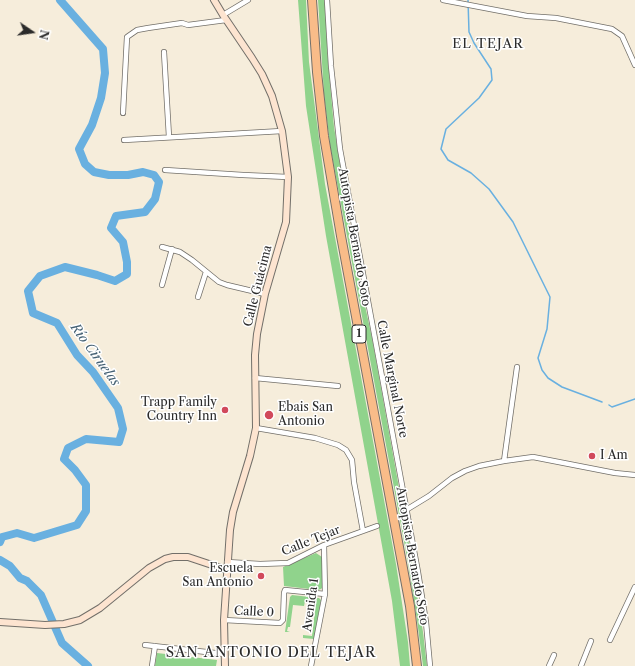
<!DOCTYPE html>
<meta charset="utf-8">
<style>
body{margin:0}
#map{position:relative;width:635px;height:666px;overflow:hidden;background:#f6eddb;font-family:"Libre Caslon Text",serif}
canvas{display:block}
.north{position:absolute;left:12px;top:12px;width:40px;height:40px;-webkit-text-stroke:3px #fff;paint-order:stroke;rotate:103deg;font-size:11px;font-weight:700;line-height:16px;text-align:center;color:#2b2b2b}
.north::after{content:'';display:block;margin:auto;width:14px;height:18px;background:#2b2b2b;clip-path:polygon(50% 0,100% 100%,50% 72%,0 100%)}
</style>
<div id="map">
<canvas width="635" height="666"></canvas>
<div class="north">N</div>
</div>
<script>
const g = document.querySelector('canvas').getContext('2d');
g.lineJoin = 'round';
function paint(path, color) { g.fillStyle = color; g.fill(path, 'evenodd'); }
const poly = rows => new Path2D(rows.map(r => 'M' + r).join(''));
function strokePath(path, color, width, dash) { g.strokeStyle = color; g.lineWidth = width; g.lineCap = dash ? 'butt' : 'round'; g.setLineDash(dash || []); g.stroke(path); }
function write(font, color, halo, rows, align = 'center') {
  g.font = font + ' "Libre Caslon Text",serif'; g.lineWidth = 3; g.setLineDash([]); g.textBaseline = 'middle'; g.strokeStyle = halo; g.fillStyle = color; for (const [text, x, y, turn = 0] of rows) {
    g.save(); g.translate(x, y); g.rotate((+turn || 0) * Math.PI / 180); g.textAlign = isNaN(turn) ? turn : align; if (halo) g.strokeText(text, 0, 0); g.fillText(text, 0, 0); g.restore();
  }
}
const green = poly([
 [298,0,306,0,309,62,325,184,396,564,408,642,410,666,400,666,392,601,326,236,306,106],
 [318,0,325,0,328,61,334,127,357,268,372,338,407,532,423,632,427,666,423,666,417,620,408,563,330,145,324,94],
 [316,553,322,557,323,587,321,589,318,590,284,586,283,567],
 [292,595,319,598,321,600,314,639,303,638,303,635,312,636,316,602,305,601,304,606,293,605,290,627,288,627,287,631,290,632,285,632,290,597],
 [157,653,217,660,216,666,155,666]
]);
const stream = poly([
 [468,0,469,32,474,43,491,69,492,80,479,98,446,129,441,149,448,160,471,173,489,189,513,222,550,297,547,329,538,358,542,370,548,378,562,387,602,402],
 [609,405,612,407,635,399]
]);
const river = poly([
 [0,542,2,537,17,533,34,538,77,525,86,511,86,485,75,470,64,459,68,448,86,439,119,442,123,429,118,408,93,372,77,355,57,323,33,313,28,291,40,276,65,267,97,275,115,281,127,274,127,262,123,242,111,228,116,216,145,212,155,199,159,182,154,175,143,172,128,175,109,175,94,172,85,164,79,149,92,125,101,98,105,73,103,49,60,0],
 [0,560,10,566,20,578,27,581,41,595,62,643,88,666]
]);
const street = poly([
 [327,0,331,66,340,149,418,572,426,622,430,666],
 [443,0,527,16,556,18,612,29,622,36,635,65],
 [223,15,248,0],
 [164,52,169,137],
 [123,113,127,37,137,30,148,28,182,23,188,25,226,20],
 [124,140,282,131],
 [165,170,243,175,288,177],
 [162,247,180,252,192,260,219,282,227,285,265,294],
 [162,285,172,249],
 [198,297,206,272],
 [255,378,338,386],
 [256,428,315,438,338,445,346,450,352,460,354,482,363,531],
 [504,461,517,367],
 [406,510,429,496,452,478,465,471,479,466,504,461,533,457,615,473,635,475],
 [227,562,260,564,288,563,324,545,377,526],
 [224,620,280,623,283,620,284,593,285,590,325,594],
 [610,640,635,587],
 [145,645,224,654],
 [152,666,155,646],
 [311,666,325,594,324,545],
 [549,666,554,655],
 [581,666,591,641]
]);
const secondary = poly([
 [214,0,223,15,252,58,262,74,272,96,282,131,288,177,286,222,265,294,257,334,255,355,256,428,250,456,233,512,230,530,224,620,225,666],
 [0,622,45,625,64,624,80,620,100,608,149,568,165,559,173,557,188,557,227,570]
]);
const highway = poly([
 [312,0,317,72,324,136,341,236,410,606,417,666]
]);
const markers = [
 [225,410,4,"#d1495b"],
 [269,415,5,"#d1495b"],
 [592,456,4,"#d1495b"],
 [261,576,4,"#d1495b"]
];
const shields = [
 [359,334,14]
];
const shieldNames = [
 ["1",359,334]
];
const streetNames = [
 ["Autopista Bernardo Soto",354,237,80],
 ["Calle Guácima",258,286,-76],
 ["Calle Marginal Norte",392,379,79],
 ["Calle Tejar",311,541,-22],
 ["Autopista Bernardo Soto",412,556,80],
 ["Avenida 1",311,605,-82],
 ["Calle 0",254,612,3]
];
const poiNames = [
 ["Trapp Family",217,403],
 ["Country Inn",217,417],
 ["Ebais San",278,408,"left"],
 ["Antonio",278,422,"left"],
 ["I Am",600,456,"left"],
 ["Escuela",253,569],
 ["San Antonio",253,583]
];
const neighbourhoodNames = [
 ["EL TEJAR",488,44]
];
const waterNames = [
 ["Río Ciruelas",95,355,54]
];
const quarterNames = [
 ["SAN ANTONIO DEL TEJAR",271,653]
];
paint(green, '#90d38c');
strokePath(stream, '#69b0e0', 1.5);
strokePath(river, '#69b0e0', 8);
strokePath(street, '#726f69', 6);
strokePath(secondary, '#726f69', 8);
strokePath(highway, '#726f69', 10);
strokePath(street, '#fff', 4.5);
strokePath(secondary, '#fde4d0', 6);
strokePath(highway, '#f9bc89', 8);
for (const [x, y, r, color] of markers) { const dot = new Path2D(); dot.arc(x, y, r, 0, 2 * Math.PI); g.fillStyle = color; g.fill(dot); strokePath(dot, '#fff', 1.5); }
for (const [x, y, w] of shields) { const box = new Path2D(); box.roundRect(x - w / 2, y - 9, w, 18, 3); g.fillStyle = '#fff'; g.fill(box); strokePath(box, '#2b2b2b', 1); }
write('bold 11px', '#2b2b2b', null, shieldNames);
write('12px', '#2b2b2b', '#fff', streetNames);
write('12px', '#2b2b2b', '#fff', poiNames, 'right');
g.letterSpacing = '1px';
write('13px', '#2b2b2b', '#fff', neighbourhoodNames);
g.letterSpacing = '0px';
write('italic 13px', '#446073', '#fff', waterNames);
g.letterSpacing = '1px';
write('14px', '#2b2b2b', '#fff', quarterNames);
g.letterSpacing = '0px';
</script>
